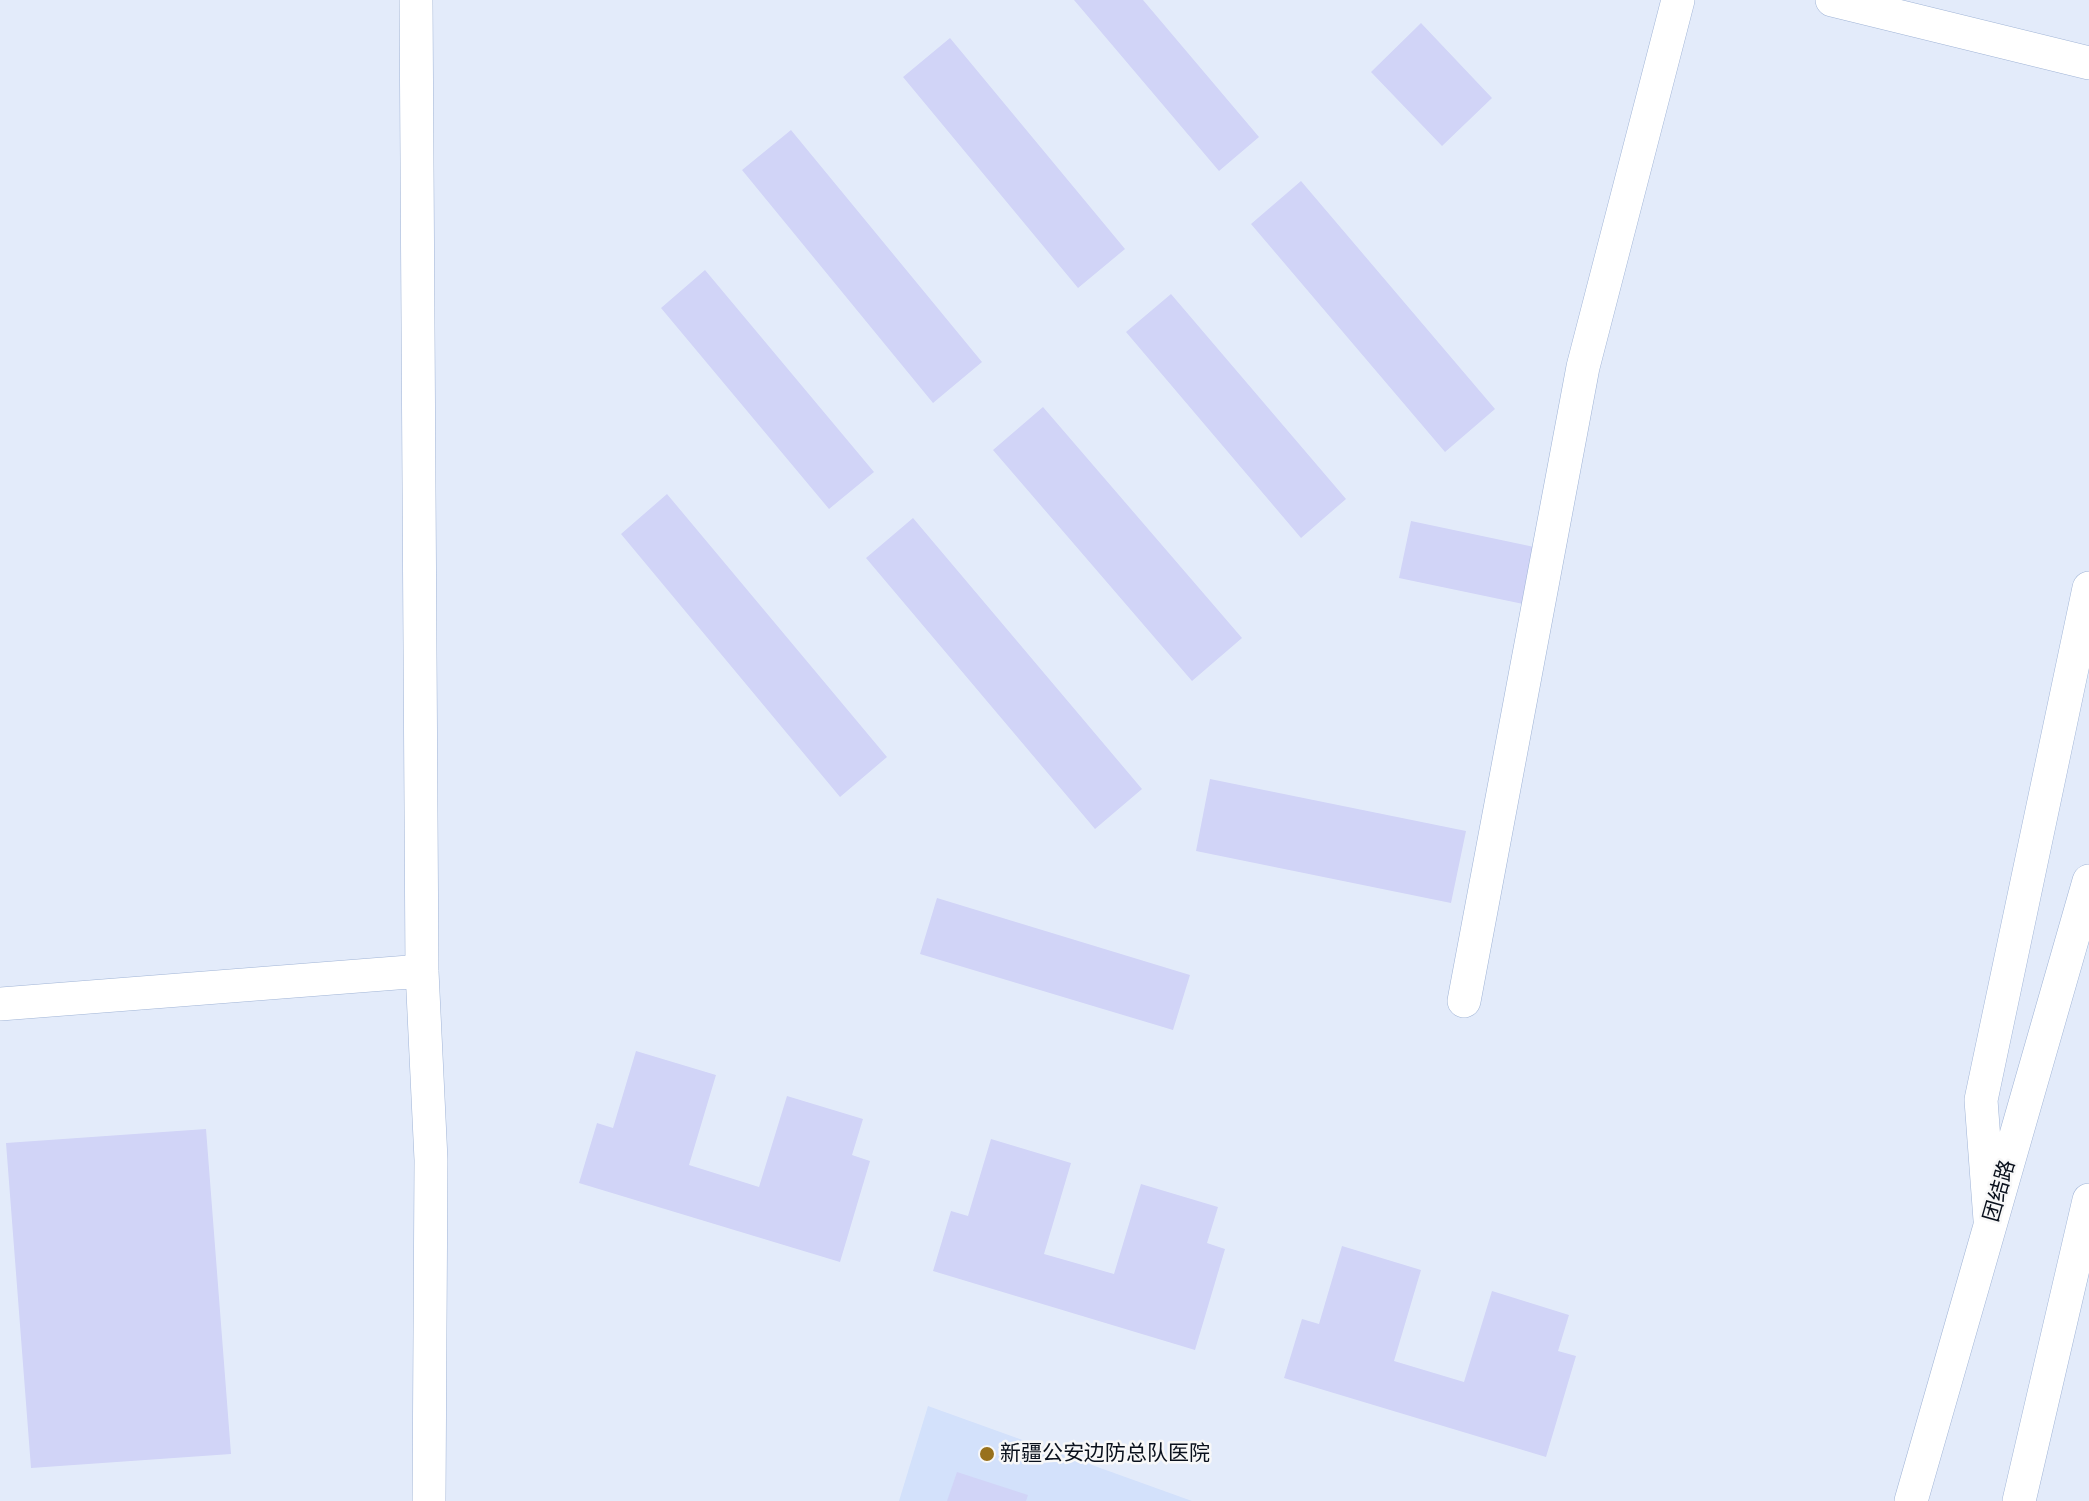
<!DOCTYPE html>
<meta charset="utf-8">
<style>
body{margin:0}
canvas{display:block;background:#e3ebfa}
</style>
<canvas width="2089" height="1501"></canvas>
<script>
const g = document.querySelector('canvas').getContext('2d');
g.lineJoin = 'round';
function paint(path, color) { g.fillStyle = color; g.fill(path, 'evenodd'); }
const poly = rows => new Path2D(rows.map(r => 'M' + r).join(''));
function strokePath(path, color, width, dash) { g.strokeStyle = color; g.lineWidth = width; g.lineCap = dash ? 'butt' : 'round'; g.setLineDash(dash || []); g.stroke(path); }
function write(font, color, halo, rows, align = 'center') {
  g.font = font + ' "Zilla Slab","Noto Sans SC",serif'; g.lineWidth = 5; g.setLineDash([]); g.textBaseline = 'middle'; g.strokeStyle = halo; g.fillStyle = color; for (const [text, x, y, turn = 0] of rows) {
    g.save(); g.translate(x, y); g.rotate((+turn || 0) * Math.PI / 180); g.textAlign = isNaN(turn) ? turn : align; if (halo) g.strokeText(text, 0, 0); g.fillText(text, 0, 0); g.restore();
  }
}
const built = poly([
 [928,1406,1192,1501,899,1501]
]);
const building = poly([
 [1074,0,1143,0,1259,137,1219,171],
 [1421,23,1492,98,1442,146,1371,72],
 [950,38,1125,249,1078,288,903,77],
 [791,130,982,362,933,403,742,170],
 [1301,181,1495,409,1445,452,1251,224],
 [705,270,874,472,829,509,661,308],
 [1171,294,1346,499,1301,538,1126,332],
 [1043,407,1242,638,1192,681,993,450],
 [667,494,887,757,840,797,621,534],
 [913,518,1142,789,1095,829,866,558],
 [1411,521,1539,548,1528,605,1399,578],
 [1210,779,1466,831,1451,903,1196,851],
 [937,898,1190,975,1173,1030,920,954],
 [636,1051,716,1075,689,1165,759,1187,787,1096,863,1119,852,1155,870,1161,840,1262,579,1183,597,1123,613,1128],
 [206,1129,231,1454,31,1468,6,1143],
 [991,1139,1071,1163,1044,1254,1114,1274,1141,1184,1218,1207,1207,1243,1225,1249,1195,1350,933,1271,951,1211,968,1216],
 [1342,1246,1421,1270,1394,1361,1464,1382,1492,1291,1569,1315,1558,1351,1576,1356,1546,1457,1284,1378,1302,1319,1319,1324],
 [957,1472,1028,1495,1026,1501,947,1501]
]);
const minor = poly([
 [416,0,422,971,431,1160,429,1501],
 [1832,0,2089,63],
 [1464,1001,1583,367,1678,0],
 [0,1004,422,971],
 [1990,1220,1981,1100,2089,588]
]);
const tertiary = poly([
 [1911,1501,2089,881],
 [2019,1501,2089,1200]
]);
const markers = [
 [987,1454,8,"#98711c"]
];
const streetNames = [
 ["团结路",2000,1191,-74]
];
const poiNames = [
 ["新疆公安边防总队医院",1000,1454]
];
paint(built, '#d3e1fb');
paint(building, '#d1d4f7');
strokePath(minor, '#a0b4d6', 34);
strokePath(tertiary, '#a0b4d6', 34);
strokePath(minor, '#fff', 33);
strokePath(tertiary, '#fff', 33);
for (const [x, y, r, color] of markers) { const dot = new Path2D(); dot.arc(x, y, r, 0, 2 * Math.PI); g.fillStyle = color; g.fill(dot); strokePath(dot, '#f8f8f8', 2); }
write('21px', '#09101c', '#f8f8f8', streetNames);
write('21px', '#09101c', '#f8f8f8', poiNames, 'left');
</script>
